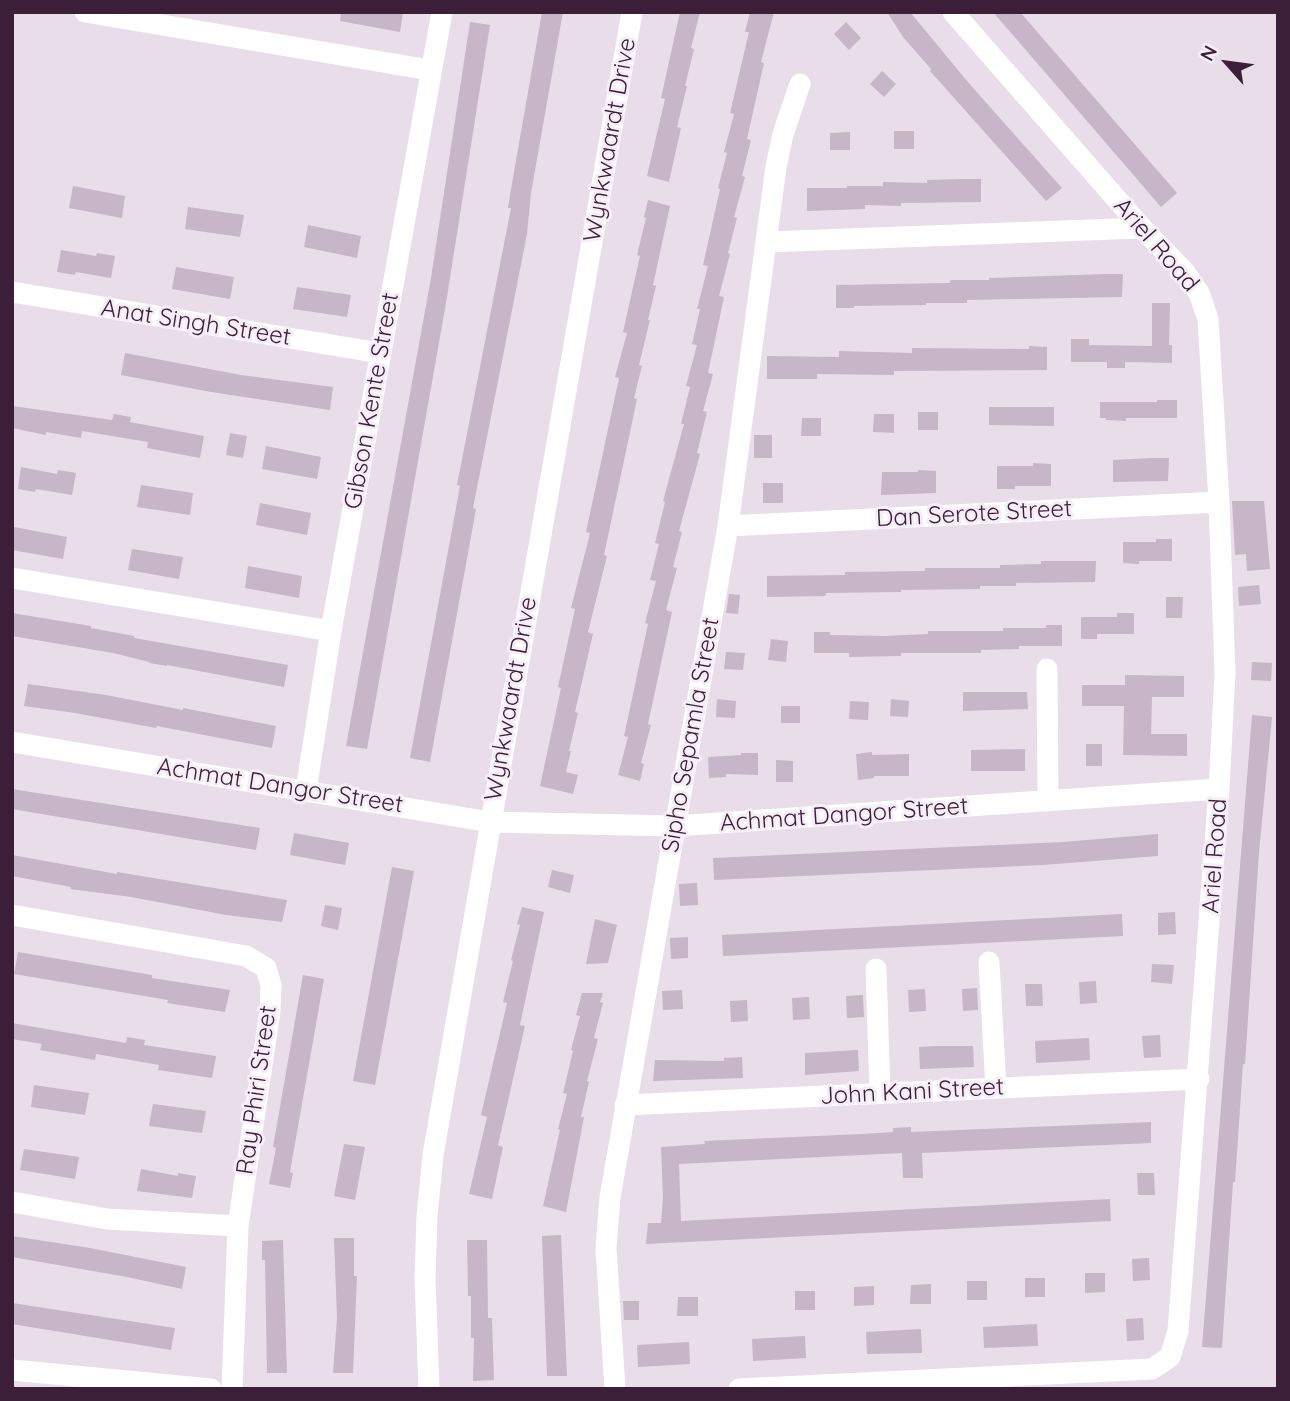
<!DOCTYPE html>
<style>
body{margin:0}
#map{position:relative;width:1290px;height:1401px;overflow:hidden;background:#e9ddea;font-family:Quicksand,sans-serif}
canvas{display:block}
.frame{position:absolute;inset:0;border:14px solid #3b1e38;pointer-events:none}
.north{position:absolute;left:1192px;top:28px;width:70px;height:70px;-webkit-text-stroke:5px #f6eef7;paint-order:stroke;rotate:298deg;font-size:19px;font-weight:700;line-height:28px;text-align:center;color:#3b1e38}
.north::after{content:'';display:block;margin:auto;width:24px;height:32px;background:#3b1e38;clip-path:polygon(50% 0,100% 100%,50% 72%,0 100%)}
</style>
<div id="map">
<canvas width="1290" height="1401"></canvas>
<div class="frame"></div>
<div class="north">N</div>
</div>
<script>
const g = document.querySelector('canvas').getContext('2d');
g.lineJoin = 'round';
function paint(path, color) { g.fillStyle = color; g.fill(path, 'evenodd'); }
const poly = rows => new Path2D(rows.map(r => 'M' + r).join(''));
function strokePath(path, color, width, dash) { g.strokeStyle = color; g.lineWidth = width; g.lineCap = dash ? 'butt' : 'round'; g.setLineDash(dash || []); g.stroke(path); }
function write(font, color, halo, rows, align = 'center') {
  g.font = font + ' Quicksand,sans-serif'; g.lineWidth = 6; g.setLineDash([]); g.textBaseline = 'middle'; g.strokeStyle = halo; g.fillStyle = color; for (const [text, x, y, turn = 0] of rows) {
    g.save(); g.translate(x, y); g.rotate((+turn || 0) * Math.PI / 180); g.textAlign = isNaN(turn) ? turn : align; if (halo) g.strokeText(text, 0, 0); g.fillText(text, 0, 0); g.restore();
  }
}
const building = poly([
 [341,12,403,12,400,32,340,21],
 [542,12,563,12,531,193,527,234,473,508,476,509,430,762,410,758,460,486,457,485,511,208,508,208,510,195],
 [680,12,700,12,691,48,694,49,685,86,687,86,677,127,681,128,669,182,647,176,665,99,661,98],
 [750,12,774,12,761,62,764,63,747,139,751,140,742,176,745,177,734,217,737,218,728,253,730,254,719,296,724,297,708,373,713,374,703,411,707,412,697,453,700,454,679,531,682,532,673,567,677,568,666,610,672,612,648,724,651,725,641,763,644,764,640,781,618,775,628,737,624,736,648,624,645,623,656,581,650,580,659,544,655,543,665,502,663,501,684,424,681,424,690,387,686,386,697,345,692,344,700,309,697,309,708,266,703,265,720,189,718,188,727,153,724,152,734,114,730,113,749,32,745,32],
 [887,12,910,12,967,81,1062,188,1046,201,930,71,931,69,903,37],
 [993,12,1020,12,1177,193,1161,207],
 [470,22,490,25,446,303,367,749,346,746,431,278],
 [846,22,861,38,849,50,834,34],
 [882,71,896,84,884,97,870,84],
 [894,131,914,131,914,149,894,149],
 [850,132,850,150,830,150,830,133],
 [963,179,981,179,981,202,901,203,901,206,865,205,865,209,807,211,807,188,847,188,847,186,883,186,883,182,927,183,927,180],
 [73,186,125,196,122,218,69,208],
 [648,200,670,206,653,285,656,286,648,320,650,320,639,365,642,366,634,398,637,399,604,555,607,556,588,632,593,634,575,712,578,713,569,751,571,751,566,772,578,775,573,794,540,786,561,688,558,687,575,609,571,608,590,533,586,532,619,378,615,377,627,333,623,332,640,256,637,255,646,218,644,217],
 [188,207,244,215,240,237,185,229],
 [308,225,361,236,357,258,304,247],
 [61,250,96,256,97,253,115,256,111,278,76,272,75,275,57,272],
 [176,267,234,277,230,299,172,289],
 [1105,274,1123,274,1122,297,967,300,967,303,926,303,926,305,854,306,854,308,836,308,836,285,950,283,950,280,989,280,989,278],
 [297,287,351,295,347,317,293,309],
 [1152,303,1170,303,1169,345,1172,345,1172,363,1125,362,1125,368,1107,368,1107,362,1071,362,1071,339,1089,339,1089,345,1152,346],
 [1029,346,1047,347,1047,370,894,371,894,375,817,374,817,379,767,379,767,356,839,357,839,351,912,353,912,348,1029,349],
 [125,353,241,375,333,387,330,410,211,392,121,375],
 [1157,400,1177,400,1177,418,1126,418,1126,421,1106,420,1106,418,1100,418,1100,402,1157,402],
 [12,406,112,420,114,414,131,417,130,422,204,436,200,458,147,448,148,442,82,431,81,438,46,432,46,435,12,428],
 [989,407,1054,407,1054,426,989,425],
 [918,412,938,412,938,430,918,430],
 [874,414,894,414,894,433,873,432],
 [802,418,821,418,821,436,801,436],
 [230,433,247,436,243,458,226,455],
 [754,435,772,435,772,458,754,458],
 [266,446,321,457,317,479,262,469],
 [1151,458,1169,458,1168,481,1113,482,1113,460],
 [1033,463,1051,464,1051,486,1015,486,1015,489,997,489,997,466,1033,466],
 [21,467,57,474,58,470,76,473,72,495,36,489,35,492,18,489],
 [918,470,936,471,936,493,881,495,882,472,918,472],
 [763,483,783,483,783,503,763,503],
 [141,485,193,493,190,515,137,507],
 [1232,501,1264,501,1270,569,1247,571,1246,554,1235,555],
 [260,503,311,513,307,535,256,525],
 [14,527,67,537,63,559,12,550],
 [1156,539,1172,539,1172,561,1139,561,1139,564,1123,563,1123,542,1156,542],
 [132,549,183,557,179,579,128,570],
 [1041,561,1096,561,1095,582,1016,583,1016,586,980,586,980,589,901,590,901,592,826,593,826,596,767,597,767,576,845,575,845,572,925,571,925,568,1000,568,1000,565,1041,564],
 [248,566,302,576,299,598,245,588],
 [1259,585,1261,604,1239,606,1238,587],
 [729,594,740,595,738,614,726,613],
 [1166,597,1183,597,1182,618,1166,618],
 [12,613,91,626,91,628,134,636,134,638,288,665,284,687,167,665,167,666,149,663,149,662,113,653,12,636],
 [1117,613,1134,613,1134,634,1097,634,1097,639,1081,639,1081,617,1117,617],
 [1046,625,1062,625,1062,646,1019,646,1019,649,981,650,981,653,901,653,901,656,849,657,849,653,814,653,814,632,830,632,830,635,885,636,928,634,928,631,1003,631,1003,628,1046,628],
 [771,639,788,641,786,662,768,660],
 [726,652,745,653,743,670,724,669],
 [1252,662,1272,663,1271,681,1251,680],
 [1125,675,1184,676,1184,697,1152,697,1151,734,1187,734,1187,756,1123,755,1124,706,1082,706,1082,685,1125,685],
 [28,684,106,695,183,710,183,708,276,726,272,748,157,726,156,728,75,713,24,706],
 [963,692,1027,692,1028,709,963,711],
 [717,699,736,701,735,718,716,717],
 [891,699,909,701,908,717,890,716],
 [850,701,869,702,868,720,849,719],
 [781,706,800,706,800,723,781,723],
 [1252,715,1272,717,1259,852,1245,1064,1243,1064,1235,1182,1233,1182,1222,1348,1202,1347],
 [1086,744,1102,744,1102,766,1086,766],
 [1025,749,1025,771,971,771,971,750],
 [872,752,872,755,909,754,909,776,874,776,874,778,858,780,856,754],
 [741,753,758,753,758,775,726,774,726,777,709,778,708,757,741,755],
 [776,760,793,761,793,782,776,782],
 [12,789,260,828,256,850,12,809],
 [294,833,349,843,345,865,290,855],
 [1158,834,1158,856,1043,865,714,880,713,858,1063,842],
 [12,855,117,874,117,872,287,900,282,922,226,915,131,897,70,889,71,887,12,876],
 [392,867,414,871,375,1085,353,1081],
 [552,870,574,875,570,893,548,887],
 [697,883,698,905,680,906,679,884],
 [325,905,342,908,338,930,321,926],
 [522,907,544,912,520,1025,525,1026,498,1145,503,1147,492,1199,469,1194,487,1117,481,1115,507,1003,503,1002,513,961,511,960,520,925,517,924],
 [1175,912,1176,934,1158,935,1158,913],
 [1122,914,1123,936,723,956,722,935],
 [595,919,617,925,608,963,586,964],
 [688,937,688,958,671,959,670,938],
 [18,952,152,975,152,978,230,990,225,1012,167,1003,168,1000,14,974],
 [1152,964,1174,965,1172,984,1151,982],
 [303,975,324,979,290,1172,293,1173,290,1188,269,1184,276,1148,273,1147],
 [1096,981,1097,1003,1080,1004,1079,982],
 [1025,984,1042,984,1043,1006,1026,1006],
 [977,988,978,1010,963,1011,962,989],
 [925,989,926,1011,909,1012,908,990],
 [682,990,683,1009,663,1010,662,991],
 [582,993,603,993,600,1002,603,1003,594,1038,598,1039,587,1081,589,1082,581,1117,584,1117,566,1212,543,1206,560,1130,558,1129,567,1094,563,1093,573,1051,571,1050,580,1016,576,1015],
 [863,995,864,1017,847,1018,846,996],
 [809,997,810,1019,793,1020,792,998],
 [747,1000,748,1021,731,1022,730,1001],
 [12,1023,126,1043,127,1037,145,1040,144,1045,216,1056,212,1078,158,1070,159,1065,96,1054,95,1060,40,1050,42,1044,12,1039],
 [1160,1035,1161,1057,1144,1058,1142,1036],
 [1089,1038,1090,1060,1036,1063,1035,1041],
 [937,1046,973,1046,974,1067,920,1069,919,1047],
 [858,1050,859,1071,805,1075,805,1053],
 [742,1057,743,1078,653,1081,655,1060,724,1061,724,1058],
 [34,1085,89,1093,85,1115,31,1107],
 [153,1104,206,1111,202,1133,149,1126],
 [1151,1122,1151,1143,922,1153,923,1178,903,1178,902,1153,679,1164,681,1221,1110,1199,1111,1221,646,1244,648,1223,661,1223,663,1198,661,1147,705,1144,704,1141,862,1134,893,1132,893,1128,911,1127,911,1132],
 [344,1144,365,1147,355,1200,334,1196],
 [24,1149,79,1157,75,1179,20,1170],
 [141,1169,178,1176,178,1173,196,1176,192,1198,137,1191],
 [1137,1173,1154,1173,1155,1195,1138,1195],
 [561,1235,567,1376,547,1376,542,1236],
 [12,1236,90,1248,186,1267,182,1289,127,1277,12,1257],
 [334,1238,354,1238,354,1276,357,1276,353,1373,333,1373,337,1318],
 [283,1240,287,1373,267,1373,265,1260,262,1260,262,1241],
 [467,1240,487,1240,488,1318,492,1318,494,1380,473,1381,474,1338,471,1338,471,1296,468,1296],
 [1149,1258,1150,1280,1133,1281,1132,1259],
 [1085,1273,1105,1273,1105,1292,1085,1293],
 [1025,1278,1045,1278,1045,1297,1025,1297],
 [967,1281,987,1281,987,1300,967,1300],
 [931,1284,931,1304,910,1304,911,1285],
 [874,1286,874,1305,854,1306,854,1287],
 [795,1291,815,1291,815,1310,795,1310],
 [678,1297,698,1297,698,1316,677,1316],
 [623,1301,639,1301,639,1320,624,1320],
 [12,1303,175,1328,171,1350,12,1324],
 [1143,1318,1144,1340,1127,1341,1126,1319],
 [1037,1324,1038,1346,984,1348,983,1327],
 [921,1329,922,1353,867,1354,866,1332],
 [805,1336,806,1358,753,1361,752,1339],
 [689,1342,690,1364,638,1367,637,1345]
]);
const street = poly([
 [85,12,430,70],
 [767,242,1142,228],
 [12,292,380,353],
 [728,526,1219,502],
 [12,578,331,631],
 [1047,669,1048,801],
 [12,742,490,822,675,826,1219,789],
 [306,790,331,631,442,12],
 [12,915,246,956,266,968,271,985,270,1011,238,1226,232,1389],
 [989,962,996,1088],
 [876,969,880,1093],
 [625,1105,1199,1079],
 [12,1202,107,1219,238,1226],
 [12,1370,211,1389],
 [429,1389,425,1278,427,1216,433,1155,632,12],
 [615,1389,606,1248,610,1197,728,526,776,167,783,134,800,84],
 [739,1389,1152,1369,1170,1357,1178,1331,1219,789,1225,673,1219,502,1208,319,1199,293,1184,271,1142,228,953,12]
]);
const streetNames = [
 ["Wynkwaardt Drive",610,140,-80],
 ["Ariel Road",1156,245,49],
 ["Anat Singh Street",196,323,9],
 ["Gibson Kente Street",372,401,-80],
 ["Dan Serote Street",974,514,-3],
 ["Wynkwaardt Drive",511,699,-80],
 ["Sipho Sepamla Street",691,735,-80],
 ["Achmat Dangor Street",280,786,9],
 ["Achmat Dangor Street",844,815,-4],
 ["Ariel Road",1215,856,-86],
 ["Ray Phiri Street",257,1090,-82],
 ["John Kani Street",912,1092,-3]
];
paint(building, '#c6b6c8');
strokePath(street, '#fff', 21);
write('24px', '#3b1e38', '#f6eef7', streetNames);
</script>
